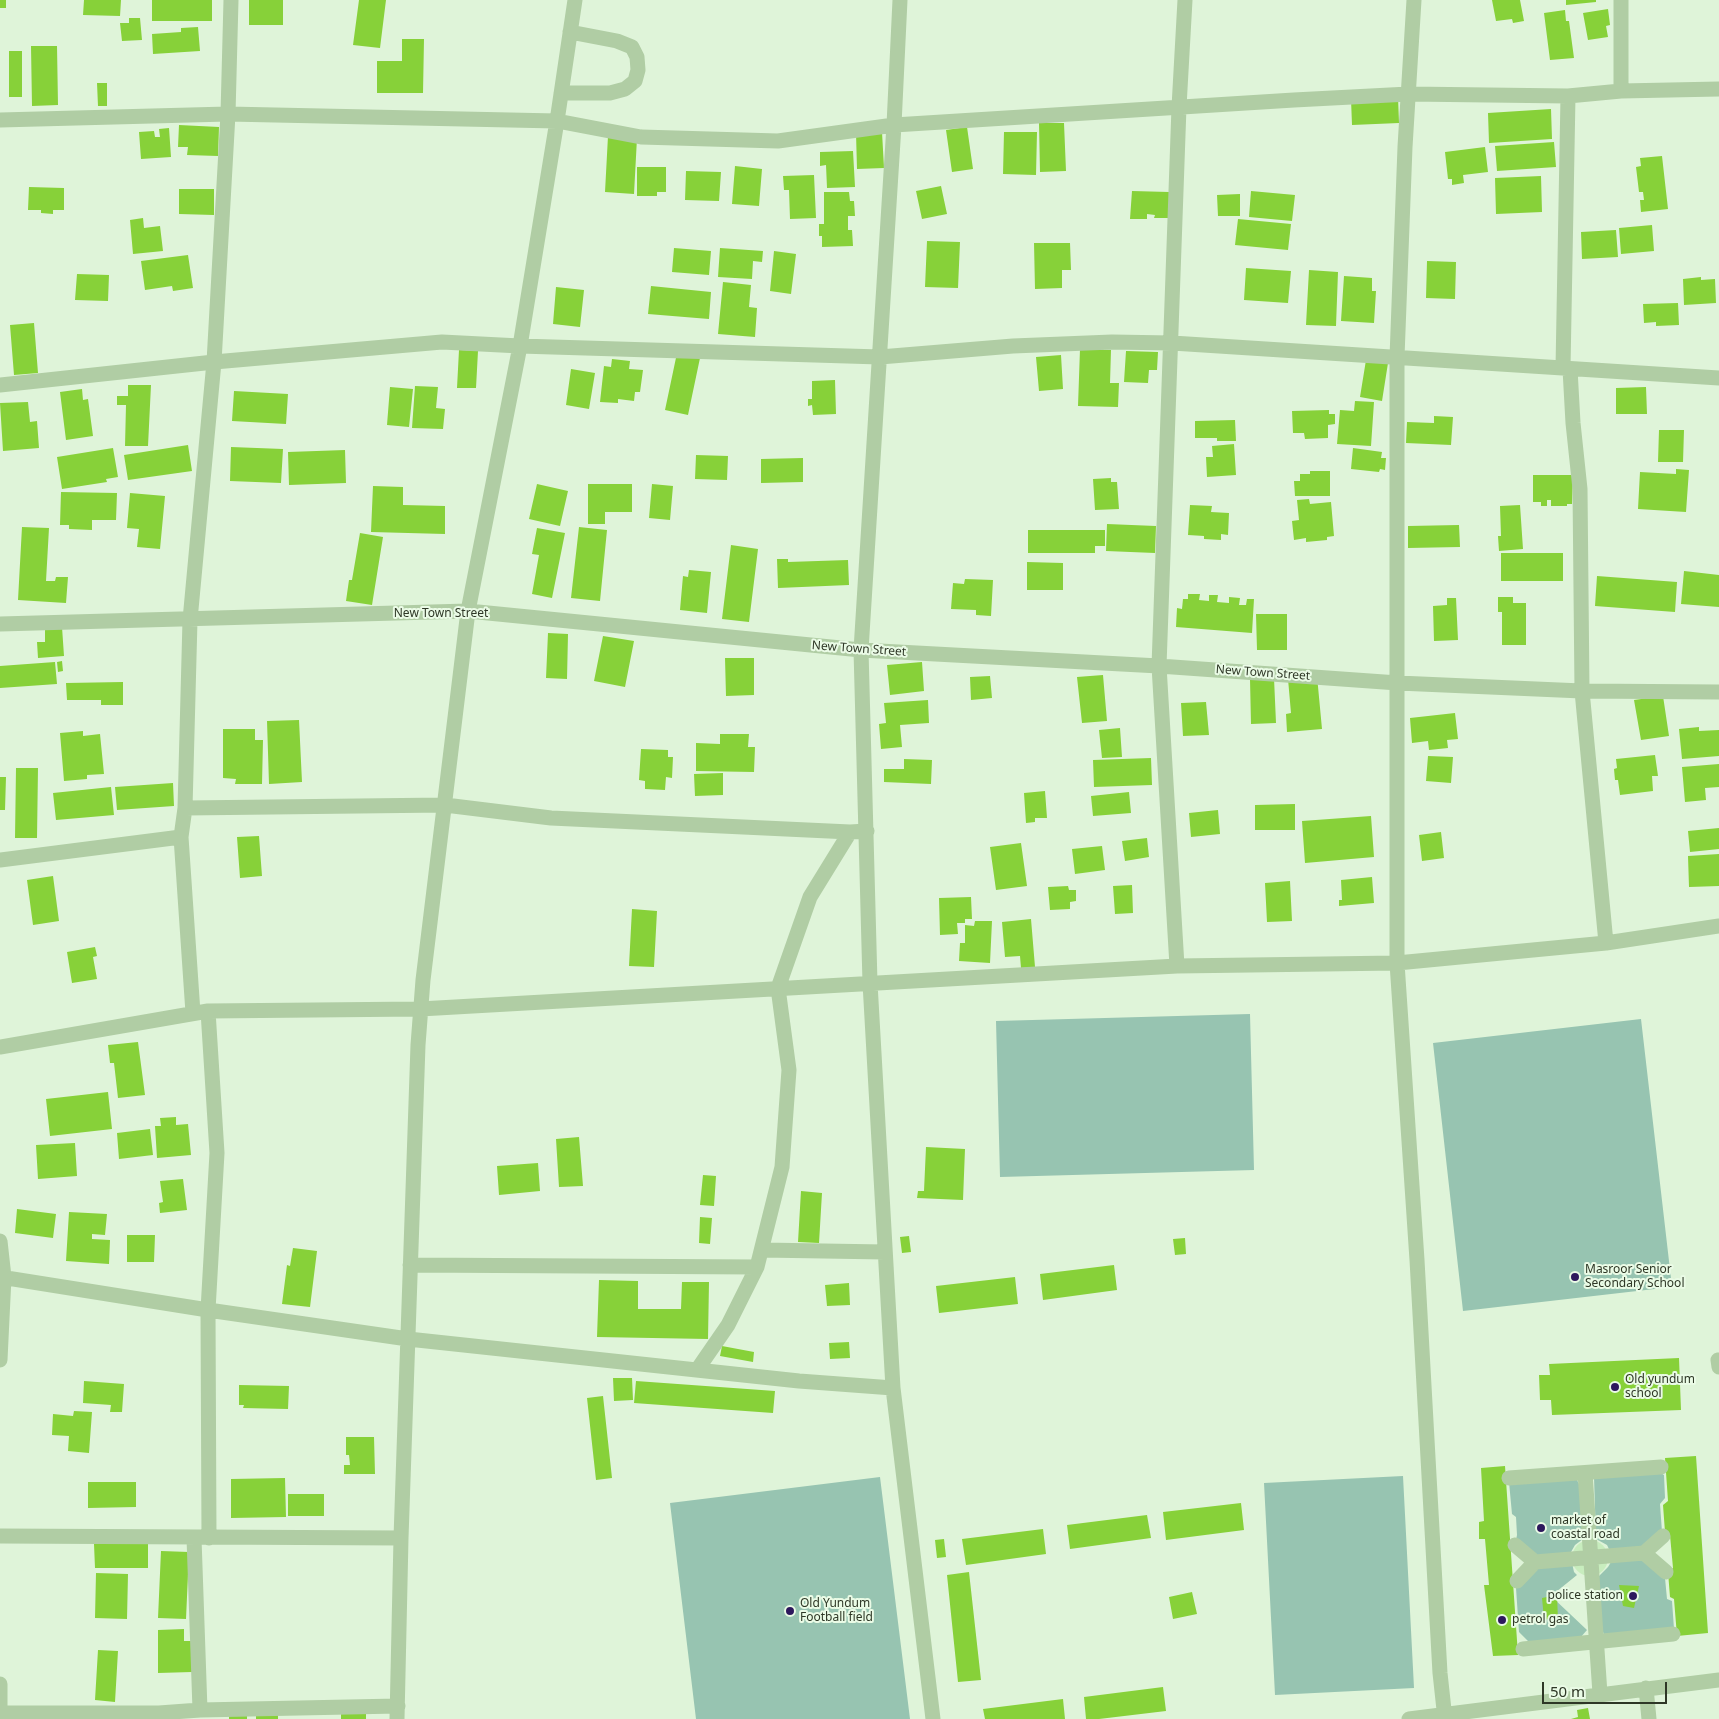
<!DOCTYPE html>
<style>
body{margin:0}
#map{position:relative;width:1719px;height:1719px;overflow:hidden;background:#dff4d9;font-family:"Noto Sans",sans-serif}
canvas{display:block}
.scale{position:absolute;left:1542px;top:1682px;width:125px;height:22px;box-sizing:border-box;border:2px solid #2e3726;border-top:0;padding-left:6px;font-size:15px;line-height:18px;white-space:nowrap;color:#2e3726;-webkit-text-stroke:4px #eafbe6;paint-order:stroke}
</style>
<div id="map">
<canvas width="1719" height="1719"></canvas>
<div class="scale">50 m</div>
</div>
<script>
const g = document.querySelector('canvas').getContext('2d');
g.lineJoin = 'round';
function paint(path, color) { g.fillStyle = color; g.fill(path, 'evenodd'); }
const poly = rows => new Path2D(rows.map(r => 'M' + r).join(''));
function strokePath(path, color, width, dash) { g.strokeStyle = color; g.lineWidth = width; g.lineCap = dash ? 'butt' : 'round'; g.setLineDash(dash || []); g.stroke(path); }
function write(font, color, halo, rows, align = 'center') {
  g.font = font + ' "Noto Sans",sans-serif'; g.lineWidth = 4; g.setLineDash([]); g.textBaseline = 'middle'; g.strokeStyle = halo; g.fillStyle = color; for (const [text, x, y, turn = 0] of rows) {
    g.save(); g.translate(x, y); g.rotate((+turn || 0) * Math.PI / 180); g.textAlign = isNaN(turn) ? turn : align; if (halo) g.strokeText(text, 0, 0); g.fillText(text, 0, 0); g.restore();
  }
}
const green = poly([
 [1250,1014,1254,1170,1000,1177,996,1021],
 [1641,1019,1672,1287,1463,1311,1433,1043],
 [1659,1472,1664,1475,1665,1498,1660,1504,1662,1532,1644,1549,1610,1551,1607,1545,1596,1539,1594,1477],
 [1403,1476,1414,1688,1275,1695,1264,1483],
 [880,1477,910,1719,696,1719,670,1503],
 [1577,1480,1580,1486,1583,1539,1575,1545,1571,1552,1538,1556,1516,1540,1517,1535,1516,1517,1512,1514,1509,1482],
 [1646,1559,1665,1578,1667,1599,1672,1601,1674,1629,1604,1634,1601,1628,1598,1577,1608,1567,1611,1562],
 [1572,1563,1574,1572,1577,1575,1551,1596,1587,1630,1580,1638,1529,1642,1519,1632,1516,1588,1537,1567]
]);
const plaza = poly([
 '1572 1558a18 18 0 1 1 36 0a18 18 0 1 1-36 0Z'
]);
const building = poly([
 [0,0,6,0,6,8,0,8],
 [84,0,121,0,120,16,83,15],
 [152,0,212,0,212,21,152,21],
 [249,0,283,0,283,25,249,25],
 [359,0,386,0,380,48,353,45],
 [1492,0,1520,0,1524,21,1513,23,1512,19,1496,21],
 [1566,0,1596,0,1596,2,1566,5],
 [1608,9,1610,25,1606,26,1608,37,1588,40,1583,13],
 [1565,10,1566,21,1569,21,1574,58,1550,60,1544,13],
 [129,18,140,18,142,40,122,41,120,23,129,23],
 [198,27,200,51,153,54,152,34,181,32,181,28],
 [402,39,424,39,423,93,377,93,377,61,402,61],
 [31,46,57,46,58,105,32,106],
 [9,51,22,51,22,97,9,97],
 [97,83,107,83,107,106,98,106],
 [1398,97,1399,123,1352,125,1351,99],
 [1551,109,1552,139,1489,143,1488,113],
 [1039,123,1064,123,1066,171,1040,172],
 [179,125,219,127,218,156,187,155,188,147,178,147],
 [967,127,973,169,952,172,946,130],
 [169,128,171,157,141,159,139,132,154,131,155,137,160,137,159,129],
 [882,132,884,168,857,169,856,133],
 [1004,132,1037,132,1036,175,1003,174],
 [608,136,637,138,634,194,605,192],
 [1554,142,1556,167,1497,171,1495,146],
 [1485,147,1488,172,1463,175,1464,183,1452,185,1452,179,1448,179,1445,152],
 [853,151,855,187,827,188,826,165,820,166,820,152],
 [1662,156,1668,209,1641,212,1640,200,1644,200,1643,192,1639,192,1636,167,1641,166,1640,158],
 [735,166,762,169,759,206,732,204],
 [637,167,666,167,666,192,657,192,657,196,637,196],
 [686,171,721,172,719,201,685,200],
 [814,175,816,218,790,219,789,190,784,190,783,176],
 [1541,176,1542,212,1496,214,1495,178],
 [941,186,947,214,922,219,916,191],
 [29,187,64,188,64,210,53,210,53,214,41,213,41,210,28,210],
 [179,189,214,189,214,215,179,214],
 [1132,191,1169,192,1169,218,1154,218,1155,215,1147,214,1147,219,1130,219],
 [1251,191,1295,195,1292,221,1249,217],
 [824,192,849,192,850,201,854,201,855,216,848,216,848,230,852,230,853,246,822,247,822,236,819,236,819,224,824,224],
 [1240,194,1240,216,1218,216,1217,195],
 [143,218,144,228,160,226,163,251,133,254,130,220],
 [1238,219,1291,224,1288,250,1235,245],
 [1652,225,1654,251,1621,254,1619,228],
 [1616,230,1618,257,1582,259,1581,232],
 [927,241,960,242,958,288,925,287],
 [1034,243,1070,243,1071,270,1062,270,1062,288,1035,289],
 [674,248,711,251,709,275,672,272],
 [720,248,763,251,762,262,753,261,752,279,718,277],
 [774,251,796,254,791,294,770,291],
 [188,255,193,288,173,291,172,286,145,290,141,261],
 [1427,261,1456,262,1455,299,1426,298],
 [1246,268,1291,271,1288,303,1244,300],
 [1309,270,1338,272,1336,326,1306,325],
 [77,274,109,275,108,301,75,300],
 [1344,276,1372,278,1372,291,1376,291,1374,323,1341,321],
 [1701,277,1701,280,1715,279,1716,303,1684,305,1683,279],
 [723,282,751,285,749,307,757,308,755,337,718,334],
 [651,286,711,292,709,319,648,314],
 [556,287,584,290,580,327,553,324],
 [1678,303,1679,325,1656,326,1656,322,1644,323,1643,304],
 [34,323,38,373,14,375,10,325],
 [1080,349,1111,350,1110,383,1119,383,1118,407,1078,406],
 [459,350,478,351,476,388,457,388],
 [1126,351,1158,352,1157,370,1149,370,1148,383,1124,382],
 [677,353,700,358,688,415,665,410],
 [1061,355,1063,389,1039,391,1036,357],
 [612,359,630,361,629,369,643,370,640,392,635,392,634,401,618,399,618,403,600,402,604,366,611,367],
 [1366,360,1388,363,1382,401,1360,397],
 [571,369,595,373,589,409,566,405],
 [835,380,836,414,813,415,812,405,808,406,808,399,812,399,812,381],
 [128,385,151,385,148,446,125,446,126,405,117,405,117,396,128,396],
 [415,386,438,387,436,408,445,409,443,429,412,428],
 [390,387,413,389,409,427,387,425],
 [1646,387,1647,414,1616,414,1616,388],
 [82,389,83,400,88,399,93,436,66,440,60,392],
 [234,391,288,394,286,424,232,421],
 [1355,401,1374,402,1371,446,1337,444,1340,410,1354,411],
 [28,402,30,422,37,421,39,448,3,451,0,403],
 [1329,410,1329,414,1335,414,1335,424,1328,425,1328,438,1305,439,1304,433,1293,433,1292,411],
 [1434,416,1453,417,1451,445,1406,443,1407,422,1434,423],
 [1235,420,1236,441,1217,441,1217,438,1195,438,1195,421],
 [1659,430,1684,430,1683,462,1658,462],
 [1234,444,1236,475,1207,477,1206,457,1213,457,1212,446],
 [188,445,192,471,128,480,124,455],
 [231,447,283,449,281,483,230,481],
 [113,448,118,477,106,479,107,482,62,489,57,457],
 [1353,448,1382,452,1381,458,1386,458,1385,470,1380,469,1379,472,1351,469],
 [345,450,346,483,289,485,288,452],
 [696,455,728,456,727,480,695,479],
 [803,458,803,482,761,483,761,459],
 [1676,469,1689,470,1686,512,1638,509,1640,472,1676,474],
 [1310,471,1330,471,1330,496,1295,496,1294,481,1300,481,1300,474,1310,474],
 [1533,475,1573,475,1572,504,1567,504,1567,506,1551,506,1551,500,1547,500,1547,506,1541,506,1541,502,1533,502],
 [1111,478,1111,482,1117,482,1119,509,1095,510,1093,479],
 [537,484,568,491,560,526,529,519],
 [588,484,632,484,632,512,605,512,605,524,588,524],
 [652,484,673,486,670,520,649,518],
 [373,486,403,487,403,505,445,506,445,534,371,532],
 [61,492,117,493,116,520,92,520,92,530,69,529,69,525,60,525],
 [130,493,165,496,160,549,137,547,139,529,127,528],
 [1309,499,1310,504,1331,502,1334,536,1327,537,1327,540,1306,542,1306,538,1294,540,1292,521,1299,520,1297,500],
 [1190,505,1212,506,1211,512,1229,513,1228,535,1221,534,1221,540,1204,539,1204,536,1188,535],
 [1520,505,1523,549,1499,551,1498,536,1501,536,1500,506],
 [1107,524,1156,526,1155,553,1106,551],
 [1459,525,1460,547,1408,548,1408,526],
 [22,527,49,528,46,581,55,581,56,577,68,577,66,603,18,600],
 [579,527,607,530,600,601,571,598],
 [537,528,565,533,552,598,532,594,539,555,532,554],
 [1028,530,1105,530,1105,546,1095,546,1095,553,1028,553],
 [360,533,383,537,372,605,346,601,349,580,352,580],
 [731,545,758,549,749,622,722,619],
 [1501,553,1563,553,1563,581,1501,581],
 [777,559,788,559,788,562,848,560,849,585,778,588],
 [1027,562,1063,563,1063,590,1027,590],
 [689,570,711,572,707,613,680,610,683,576,688,577],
 [1684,571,1719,575,1719,607,1681,604],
 [1597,576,1677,582,1675,612,1595,606],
 [965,579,993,580,991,616,976,615,976,610,951,609,953,583,964,584],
 [1188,594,1200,594,1199,600,1209,601,1209,595,1218,595,1217,602,1229,603,1229,597,1240,598,1239,605,1246,605,1247,599,1254,599,1252,633,1176,627,1177,608,1182,609,1183,599,1188,599],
 [1498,597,1513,597,1513,603,1526,603,1526,645,1502,645,1502,612,1498,612],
 [1447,598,1456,598,1458,640,1434,641,1433,606,1447,605],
 [1256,614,1287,614,1287,650,1257,650],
 [62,627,64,656,38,658,37,642,45,642,45,628],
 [548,633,568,634,567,679,546,678],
 [603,636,634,641,625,687,594,681],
 [725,658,754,658,754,695,726,696],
 [62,661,63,671,58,672,57,662],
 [55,662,57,684,0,688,0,666],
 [922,662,924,691,890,695,887,665],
 [1103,675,1107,721,1082,723,1077,677],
 [990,676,992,698,971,700,970,677],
 [1317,676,1322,729,1287,732,1286,714,1291,713,1288,679],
 [1274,678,1276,723,1251,724,1250,679],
 [123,682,123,705,101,705,101,700,67,700,66,683],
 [1663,696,1669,736,1641,740,1634,700],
 [928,700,929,723,900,725,902,747,881,749,879,724,886,723,884,703],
 [1206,702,1209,735,1183,736,1181,703],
 [1455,713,1458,739,1447,740,1448,748,1429,750,1428,741,1412,743,1410,718],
 [299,720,302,782,269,784,267,721],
 [1699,727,1699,731,1719,730,1719,756,1682,759,1679,729],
 [1120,728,1122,757,1102,758,1099,730],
 [223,729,255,729,255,740,263,740,262,784,235,784,236,779,223,778],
 [83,731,83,736,100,734,104,774,87,775,87,779,64,781,60,733],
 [720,734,749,734,748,747,755,747,754,772,696,771,696,743,720,744],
 [641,749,668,750,668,757,673,757,672,778,666,777,665,790,645,789,645,781,639,780],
 [1655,755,1658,776,1652,776,1653,791,1620,795,1618,780,1615,780,1614,769,1617,768,1616,759],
 [1428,756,1453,757,1451,783,1426,781],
 [1151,758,1152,785,1094,787,1093,760],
 [904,759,932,760,931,784,884,782,884,769,904,769],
 [1719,764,1719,787,1705,788,1706,800,1685,802,1682,767],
 [16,768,38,768,37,838,15,838],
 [723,773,723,795,695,796,694,774],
 [0,777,6,777,5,810,0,810],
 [173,783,174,806,117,810,115,787],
 [111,787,114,815,56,820,53,793],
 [1045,791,1047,818,1035,818,1035,822,1026,823,1024,793],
 [1129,792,1131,813,1093,816,1091,796],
 [1295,804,1295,830,1255,830,1255,805],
 [1218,810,1220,834,1191,837,1189,813],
 [1371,816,1374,857,1305,863,1302,821],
 [1719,828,1719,849,1690,852,1688,831],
 [1441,832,1444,858,1422,861,1419,835],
 [259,836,262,876,240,878,237,837],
 [1147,838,1149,857,1125,861,1122,841],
 [1021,843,1027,886,996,890,990,847],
 [1102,846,1105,870,1075,874,1072,849],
 [1719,854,1719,886,1689,887,1688,856],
 [53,876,59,921,33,925,27,880],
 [1372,877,1374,903,1339,906,1339,900,1342,900,1341,880],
 [1290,881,1292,921,1267,922,1265,883],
 [1132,885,1133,913,1115,914,1113,886],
 [1068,886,1069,890,1076,890,1076,901,1070,902,1070,909,1050,910,1048,887],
 [971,897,972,919,965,919,965,923,957,923,958,934,940,935,939,898],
 [632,909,657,911,654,967,629,966],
 [1031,919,1035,967,1021,968,1020,956,1005,957,1002,922],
 [975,921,992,921,990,963,959,961,960,943,965,943,965,925,974,926],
 [95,947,97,956,93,957,97,979,72,983,67,952],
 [138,1042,145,1095,118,1098,114,1063,110,1063,108,1045],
 [108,1092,112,1129,50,1136,46,1099],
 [176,1117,176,1125,188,1124,191,1155,157,1158,155,1126,161,1126,160,1118],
 [150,1129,153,1155,119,1159,117,1133],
 [579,1137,583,1186,559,1187,556,1139],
 [75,1143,77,1176,38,1179,36,1145],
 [926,1147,965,1149,963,1200,917,1198,918,1191,924,1191],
 [538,1163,540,1191,499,1195,497,1166],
 [703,1175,716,1176,714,1206,700,1205],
 [183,1179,187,1210,160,1213,159,1203,163,1202,160,1181],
 [801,1191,822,1193,819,1243,798,1242],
 [17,1209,56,1214,53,1238,15,1233],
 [69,1212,107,1214,105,1235,92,1234,92,1239,110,1240,109,1264,66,1261],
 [700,1217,712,1218,710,1244,699,1243],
 [127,1235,155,1235,154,1262,127,1262],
 [909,1236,911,1252,902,1253,900,1237],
 [1185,1238,1186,1254,1175,1255,1173,1239],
 [293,1248,317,1251,310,1307,282,1304,287,1265,290,1266],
 [1114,1265,1117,1290,1043,1300,1040,1274],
 [1015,1277,1018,1304,939,1313,936,1286],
 [599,1280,638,1281,638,1309,681,1309,682,1282,709,1282,708,1339,597,1337],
 [849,1283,850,1305,827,1306,825,1285],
 [849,1342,850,1358,830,1359,829,1343],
 [722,1346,754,1352,753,1362,720,1356],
 [1679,1358,1681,1410,1552,1415,1551,1400,1540,1400,1539,1375,1550,1375,1549,1364],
 [613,1378,632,1378,633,1400,614,1401],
 [84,1381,124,1384,122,1412,110,1412,111,1405,83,1403],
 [636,1381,775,1391,773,1413,634,1403],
 [239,1385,289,1386,288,1409,243,1408,244,1405,239,1405],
 [603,1396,612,1478,596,1480,587,1398],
 [74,1411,92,1412,89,1453,68,1451,69,1436,52,1435,53,1414,73,1416],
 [346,1437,374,1437,375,1474,344,1474,344,1465,350,1465,349,1455,346,1455],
 [1696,1456,1708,1633,1677,1636,1674,1599,1670,1597,1668,1572,1673,1568,1670,1535,1665,1532,1663,1505,1668,1501,1665,1458],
 [1505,1466,1518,1655,1493,1656,1484,1585,1489,1585,1485,1539,1479,1539,1479,1522,1484,1521,1481,1468],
 [285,1478,286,1517,231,1518,231,1479],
 [88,1482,136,1482,136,1507,88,1508],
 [288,1494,324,1494,324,1516,288,1516],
 [1241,1503,1244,1530,1166,1540,1163,1512],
 [1147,1515,1151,1538,1070,1549,1067,1525],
 [1043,1529,1046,1554,966,1565,962,1539],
 [944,1539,946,1557,937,1558,935,1540],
 [148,1543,148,1568,95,1568,94,1544],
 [161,1551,189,1552,186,1619,158,1618],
 [969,1572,981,1680,958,1682,947,1575],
 [96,1573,128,1574,127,1619,95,1618],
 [1619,1585,1639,1586,1634,1608,1623,1606],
 [1192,1592,1197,1614,1173,1619,1169,1597],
 [1557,1595,1558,1620,1544,1619,1542,1598],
 [184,1629,184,1641,192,1641,192,1672,158,1673,158,1630],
 [98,1650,118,1651,115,1702,95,1700],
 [1163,1687,1166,1711,1099,1719,1086,1719,1084,1697],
 [1063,1699,1065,1719,985,1719,983,1709],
 [1588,1708,1590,1719,1571,1719,1578,1717,1577,1710],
 [366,1712,366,1719,341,1719,341,1713],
 [256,1714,278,1714,278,1719,256,1719],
 [229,1716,247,1716,247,1719,229,1719]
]);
const minor = poly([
 [1414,0,1405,147,1397,357,1397,963,1417,1260,1440,1673,1445,1719],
 [1621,0,1621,91],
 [561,93,610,93,625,89,635,81,638,70,637,57,632,47,617,41,570,32],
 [0,120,228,114,557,121,641,137,778,141,894,125,1294,100,1409,94,1568,96,1621,91,1719,89],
 [1563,368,1568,96],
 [1570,369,1573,423,1580,489,1582,691,1606,943],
 [0,385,214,362,442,342,520,346,880,357,1013,346,1112,342,1172,343,1719,378],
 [0,624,468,611,861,650,1159,666,1398,683,1582,691,1719,692],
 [185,808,445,805,551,818,850,832,867,831],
 [0,860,181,837],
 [1177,966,1159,666,1179,107,1185,0],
 [208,1011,217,1153,208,1310,209,1538],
 [193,1013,181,837,185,808,190,620,214,362,228,114,231,0],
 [0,1047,208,1011,420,1009,1177,966,1397,963,1606,943,1719,926],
 [0,1241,4,1277,0,1360],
 [762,1250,885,1252],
 [410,1265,757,1267],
 [0,1277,208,1310,408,1339,799,1381,893,1388,933,1719],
 [1718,1360,1719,1367],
 [697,1370,728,1325,757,1267,782,1167,789,1070,778,988,810,897,850,832],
 [893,1388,870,983,861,650,894,125,900,0],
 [1585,1473,1600,1694],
 [1509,1478,1661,1467],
 [0,1536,401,1538],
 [194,1538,200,1710],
 [1515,1545,1535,1562,1644,1553,1663,1536],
 [1644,1553,1666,1572],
 [1517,1581,1535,1562],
 [1523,1649,1673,1634],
 [0,1684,0,1708],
 [1646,1688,1649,1719],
 [0,1713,159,1713,200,1710,398,1706],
 [397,1719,401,1538,418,1045,423,980,468,611,520,346,557,121,575,0],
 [1409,1719,1719,1680]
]);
const markers = [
 [1575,1277,5,"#2d185d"],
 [1615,1387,5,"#2d185d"],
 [1541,1528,5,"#2d185d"],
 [1633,1596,5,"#2d185d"],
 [790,1611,5,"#2d185d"],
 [1502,1620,5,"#2d185d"]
];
const streetNames = [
 ["New Town Street",441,614],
 ["New Town Street",859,649,4],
 ["New Town Street",1263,673,4]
];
const poiNames = [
 ["Masroor Senior",1585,1270],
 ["Secondary School",1585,1284],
 ["Old yundum",1625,1380],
 ["school",1625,1394],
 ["market of",1551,1521],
 ["coastal road",1551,1535],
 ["police station",1623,1596,"right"],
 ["Old Yundum",800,1604],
 ["Football field",800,1618],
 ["petrol gas",1512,1620]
];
paint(green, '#97c4b1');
paint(plaza, '#c8edbe');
paint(building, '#87d139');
strokePath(minor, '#b0cda4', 15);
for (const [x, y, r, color] of markers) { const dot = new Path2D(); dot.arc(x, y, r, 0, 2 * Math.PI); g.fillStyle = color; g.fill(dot); strokePath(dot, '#eafbe6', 2); }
write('12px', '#2e3726', '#eafbe6', streetNames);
write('12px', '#2e3726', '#eafbe6', poiNames, 'left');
</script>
